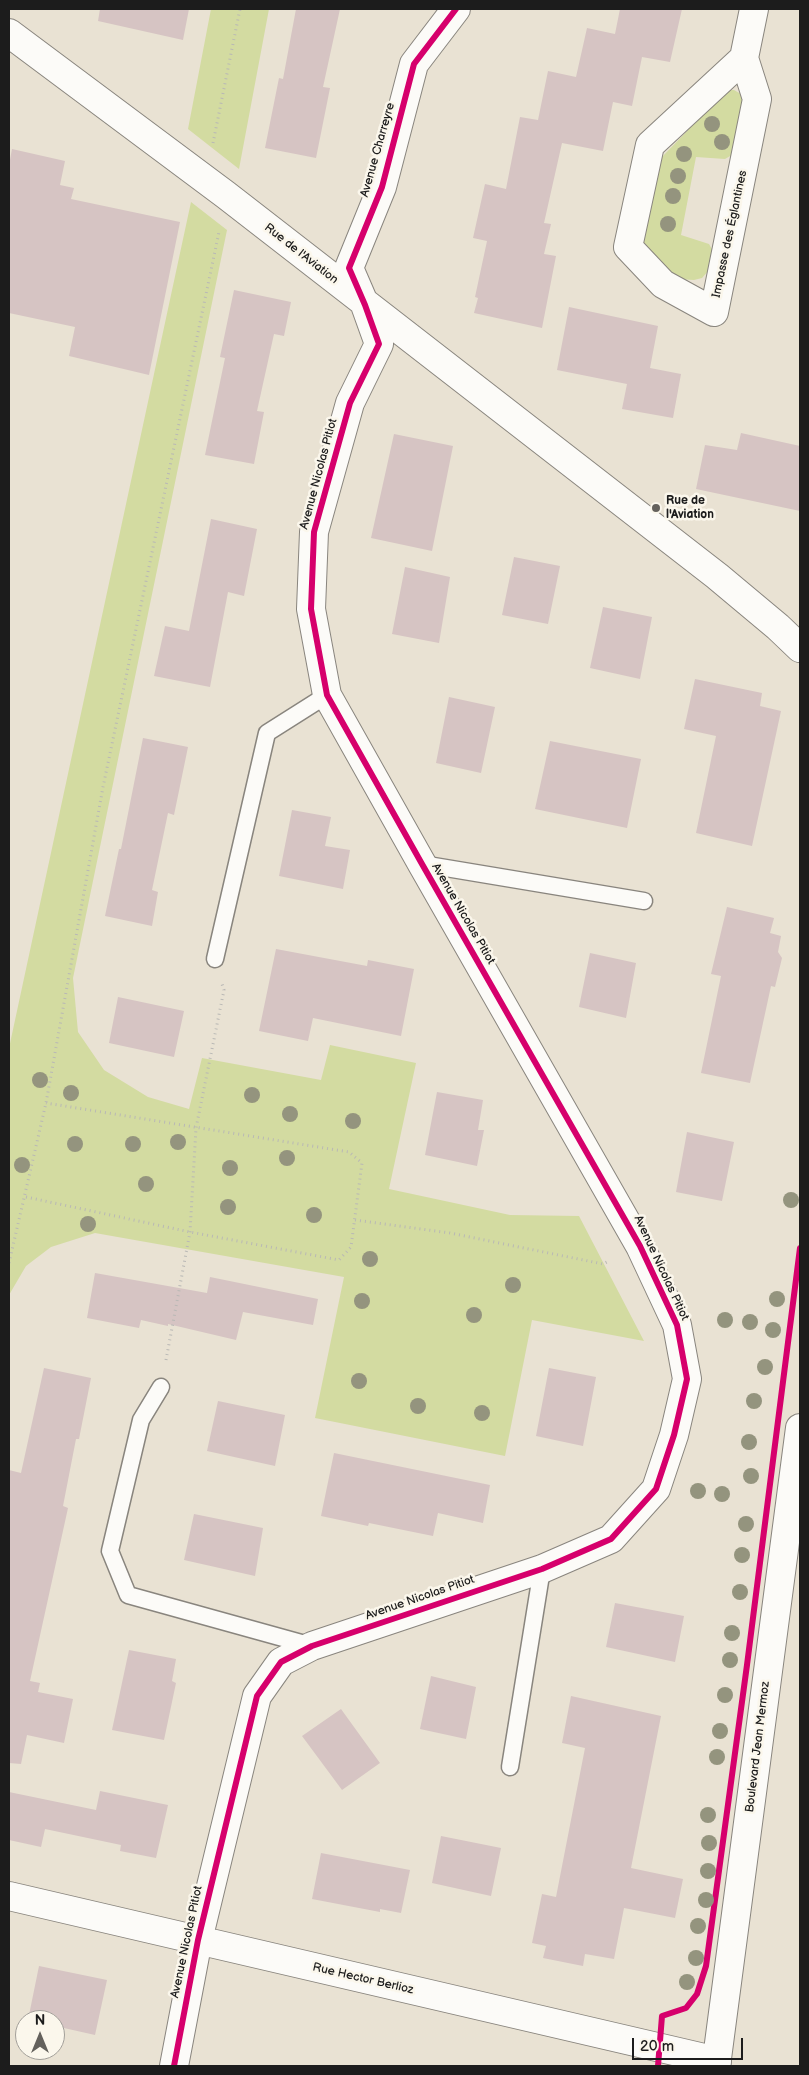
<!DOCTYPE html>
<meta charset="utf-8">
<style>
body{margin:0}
#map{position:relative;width:809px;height:2075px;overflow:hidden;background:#e9e2d3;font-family:"Balsamiq Sans",sans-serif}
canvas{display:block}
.frame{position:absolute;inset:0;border:10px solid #1c1c1c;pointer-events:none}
.north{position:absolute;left:15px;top:2010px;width:50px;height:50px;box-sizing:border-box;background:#fbf7ec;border:1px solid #a29f99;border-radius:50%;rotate:0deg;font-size:14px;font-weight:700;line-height:20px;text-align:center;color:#1c1c1c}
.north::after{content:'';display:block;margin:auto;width:18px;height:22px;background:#64615c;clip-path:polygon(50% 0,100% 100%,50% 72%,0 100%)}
.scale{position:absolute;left:632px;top:2038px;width:111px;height:22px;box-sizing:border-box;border:2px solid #1c1c1c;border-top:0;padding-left:6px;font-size:15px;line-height:18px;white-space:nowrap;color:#1c1c1c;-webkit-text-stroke:4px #fbf7ec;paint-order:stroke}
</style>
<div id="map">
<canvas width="809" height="2075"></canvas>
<div class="frame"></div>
<div class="north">N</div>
<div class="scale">20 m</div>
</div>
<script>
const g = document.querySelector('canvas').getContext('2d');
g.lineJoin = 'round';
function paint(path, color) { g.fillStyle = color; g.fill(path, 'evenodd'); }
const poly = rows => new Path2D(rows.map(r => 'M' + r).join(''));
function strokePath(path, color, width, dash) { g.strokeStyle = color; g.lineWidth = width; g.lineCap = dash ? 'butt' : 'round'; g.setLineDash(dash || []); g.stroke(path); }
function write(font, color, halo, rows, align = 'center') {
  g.font = font + ' "Balsamiq Sans",sans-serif'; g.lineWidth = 5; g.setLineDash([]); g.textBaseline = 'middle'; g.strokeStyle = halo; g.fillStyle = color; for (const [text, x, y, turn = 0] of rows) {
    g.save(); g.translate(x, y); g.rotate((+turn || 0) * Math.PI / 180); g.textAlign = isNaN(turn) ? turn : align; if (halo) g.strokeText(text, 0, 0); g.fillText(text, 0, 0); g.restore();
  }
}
const green = poly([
 [211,9,269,9,239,169,188,129],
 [727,90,734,90,741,94,744,98,732,155,725,159,696,157,681,235,709,244,713,251,710,269,702,278,694,280,678,279,644,249,643,240,660,159],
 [191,202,227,230,73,978,78,1032,104,1070,148,1097,189,1109,202,1058,321,1080,330,1045,416,1063,389,1189,510,1215,579,1216,644,1341,532,1320,505,1456,315,1418,344,1277,95,1233,51,1247,26,1266,9,1295,9,1048]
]);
const building = poly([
 [100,9,189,9,183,40,98,21],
 [296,9,340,9,323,87,330,88,316,158,265,148,279,78,283,79],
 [620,9,682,9,670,62,642,57,632,106,613,102,603,151,562,143,544,223,551,224,544,254,556,256,542,328,474,313,478,298,475,297,487,241,473,238,485,184,506,189,520,117,538,120,548,71,576,77,587,28,615,34],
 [12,149,65,161,60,185,74,188,71,199,180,222,149,375,69,356,75,327,9,313,9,165],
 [234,290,291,302,284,336,274,334,257,411,264,412,254,464,205,455,225,358,220,357],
 [569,307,658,326,650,368,681,374,673,418,622,409,627,384,557,370],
 [741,433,800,446,800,511,696,489,705,445,737,450],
 [394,434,453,446,432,551,371,538],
 [211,519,257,529,244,596,228,592,210,687,154,676,165,626,189,631],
 [514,557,560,566,548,624,502,615],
 [405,567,450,577,439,643,392,634],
 [603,607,652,617,640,679,590,668],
 [695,679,762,693,760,706,781,711,752,846,696,833,716,736,684,729],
 [449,697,495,707,481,773,436,763],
 [143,738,188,747,174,815,168,813,152,890,158,892,152,926,105,916,119,849,121,849],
 [550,741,641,759,627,828,535,809],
 [292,810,331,817,325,846,350,850,343,889,279,876],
 [727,907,774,918,770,933,781,936,778,952,782,958,775,987,771,986,750,1083,701,1073,721,976,711,974],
 [276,949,367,966,368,960,414,969,401,1036,313,1018,308,1041,259,1031],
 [590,953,636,963,626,1018,579,1007],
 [118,997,184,1011,174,1057,109,1043],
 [437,1092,483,1100,478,1130,484,1130,477,1166,425,1155],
 [687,1132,734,1142,722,1201,676,1192],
 [95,1273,207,1293,210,1277,318,1299,313,1325,243,1312,236,1340,168,1324,168,1326,141,1320,139,1328,87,1318],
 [44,1368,91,1378,79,1439,76,1439,63,1506,68,1508,30,1681,40,1683,38,1692,73,1699,64,1743,27,1735,21,1764,9,1763,9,1470,21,1473],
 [549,1368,596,1377,583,1446,536,1436],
 [218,1401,285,1415,275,1466,207,1451],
 [334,1453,490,1485,483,1523,438,1513,433,1536,369,1523,368,1526,321,1516],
 [194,1514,263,1528,255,1576,184,1560],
 [615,1603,684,1616,675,1662,606,1647],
 [129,1650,176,1659,172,1681,176,1683,164,1740,112,1730],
 [431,1676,476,1687,466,1739,420,1729],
 [571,1696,661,1716,631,1868,683,1879,675,1918,624,1908,614,1959,585,1954,583,1966,543,1958,546,1946,532,1943,542,1894,556,1897,585,1748,562,1743],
 [341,1709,380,1763,342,1790,302,1736],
 [100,1791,168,1805,156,1858,120,1851,121,1845,45,1829,41,1847,9,1840,9,1792,96,1810],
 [441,1836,501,1848,491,1896,432,1883],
 [321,1853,410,1870,401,1913,380,1909,380,1912,312,1899],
 [39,1966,107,1980,95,2035,55,2026,55,2020,28,2020]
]);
const path = poly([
 [213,143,240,9],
 [26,1197,190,1232,339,1260,351,1247,362,1163,349,1152,46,1103],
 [355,1220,450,1233,603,1264,609,1261],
 [9,1263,46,1103,103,787,219,232],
 [166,1360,190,1232,196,1128,224,990,222,984]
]);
const lane = poly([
 [422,864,644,901],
 [215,959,267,733,327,695],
 [161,1387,141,1420,110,1551,128,1595,312,1646],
 [510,1767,542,1569]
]);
const street = poly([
 [9,33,226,195,717,576,778,627,800,648],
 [744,58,650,145,628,247,663,284,714,312,757,99,744,58,754,9],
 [9,1896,717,2061],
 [174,2066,198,1940,257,1696,281,1662,312,1646,542,1569,611,1539,656,1489,674,1435,687,1379,677,1325,640,1246,422,864,327,695,311,609,314,532,350,403,379,344,365,305,349,268,382,187,414,64,456,9]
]);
const secondary = poly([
 [716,2066,800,1428]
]);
const cycleway = poly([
 [174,2066,198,1940,257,1696,281,1662,312,1646,542,1569,611,1539,656,1489,674,1435,687,1379,677,1325,640,1246,422,864,327,695,311,609,314,532,350,403,379,344,365,305,349,268,382,187,414,64,456,9],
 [658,2066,662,2016,686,2008,697,1994,706,1966,747,1665,800,1248]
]);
const trees = [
 [712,124],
 [722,142],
 [684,154],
 [678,176],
 [673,196],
 [668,224],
 [40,1080],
 [71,1093],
 [252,1095],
 [290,1114],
 [353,1121],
 [178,1142],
 [75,1144],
 [133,1144],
 [287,1158],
 [22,1165],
 [230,1168],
 [146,1184],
 [791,1200],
 [228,1207],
 [314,1215],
 [88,1224],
 [370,1259],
 [513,1285],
 [777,1299],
 [362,1301],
 [474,1315],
 [725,1320],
 [750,1322],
 [773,1330],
 [765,1367],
 [359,1381],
 [754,1401],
 [418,1406],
 [482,1413],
 [749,1442],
 [751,1476],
 [698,1491],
 [722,1494],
 [746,1524],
 [742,1555],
 [740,1592],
 [732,1633],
 [730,1660],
 [725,1695],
 [720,1731],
 [717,1757],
 [708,1815],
 [709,1843],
 [708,1871],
 [706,1900],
 [698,1926],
 [696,1958],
 [687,1982]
];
const markers = [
 [656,508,5,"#64615c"]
];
const streetNames = [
 ["Avenue Charreyre",378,150,-74],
 ["Impasse des Églantines",730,234,-78],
 ["Rue de l'Aviation",301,254,38],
 ["Avenue Nicolas Pitiot",319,474,-75],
 ["Avenue Nicolas Pitiot",463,914,60],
 ["Avenue Nicolas Pitiot",661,1268,65],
 ["Avenue Nicolas Pitiot",420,1598,-19],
 ["Boulevard Jean Mermoz",758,1747,-83],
 ["Avenue Nicolas Pitiot",187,1942,-78],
 ["Rue Hector Berlioz",363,1979,13]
];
const poiNames = [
 ["Rue de",666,501],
 ["l'Aviation",666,515]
];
paint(green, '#d3dba1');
paint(building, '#d6c4c3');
strokePath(lane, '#89857e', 19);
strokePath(street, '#89857e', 30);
strokePath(secondary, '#89857e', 30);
strokePath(path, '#b9b8b5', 3, [1, 4]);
strokePath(lane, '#fcfbf8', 16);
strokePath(street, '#fcfbf8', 28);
strokePath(secondary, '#fcfbf8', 28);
strokePath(cycleway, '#d6006c', 6);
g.fillStyle = '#94947e';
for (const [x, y] of trees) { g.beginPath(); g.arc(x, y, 8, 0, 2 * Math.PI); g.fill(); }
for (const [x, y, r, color] of markers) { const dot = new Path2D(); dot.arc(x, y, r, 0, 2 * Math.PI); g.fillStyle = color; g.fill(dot); strokePath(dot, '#fbf7ec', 2); }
write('12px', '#1c1c1c', '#fbf7ec', streetNames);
write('bold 12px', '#1c1c1c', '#fbf7ec', poiNames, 'left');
</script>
